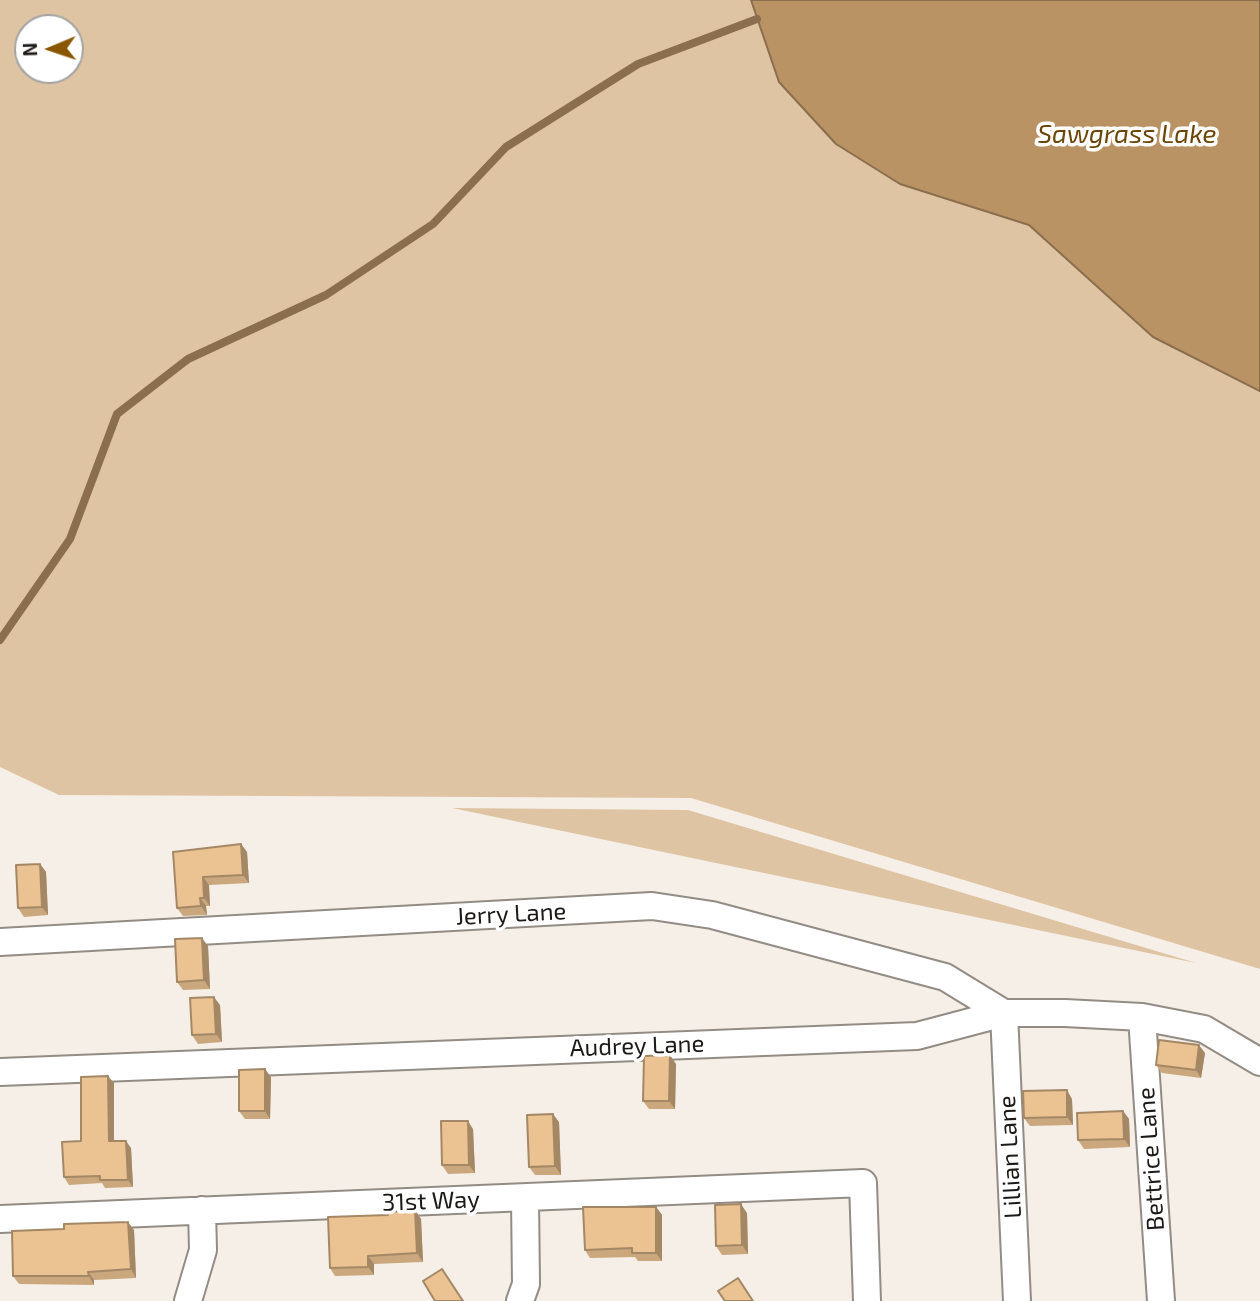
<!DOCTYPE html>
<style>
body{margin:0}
#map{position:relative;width:1260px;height:1301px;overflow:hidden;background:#f6efe7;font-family:"Exo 2",sans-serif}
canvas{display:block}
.north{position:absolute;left:14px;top:14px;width:70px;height:70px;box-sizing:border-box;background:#fff;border:2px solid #a4a3a2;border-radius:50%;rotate:268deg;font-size:19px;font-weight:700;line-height:28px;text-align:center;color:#1c1917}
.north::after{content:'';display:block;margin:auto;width:24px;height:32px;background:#895700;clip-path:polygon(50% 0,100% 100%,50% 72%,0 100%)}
</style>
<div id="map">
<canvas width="1260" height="1301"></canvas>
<div class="north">N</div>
</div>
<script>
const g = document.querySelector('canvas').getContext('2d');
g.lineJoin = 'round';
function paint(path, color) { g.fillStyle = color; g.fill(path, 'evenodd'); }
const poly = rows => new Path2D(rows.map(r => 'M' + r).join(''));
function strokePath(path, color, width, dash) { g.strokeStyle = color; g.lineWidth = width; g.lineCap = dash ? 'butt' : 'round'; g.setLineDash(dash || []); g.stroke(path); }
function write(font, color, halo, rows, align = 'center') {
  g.font = font + ' "Exo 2",sans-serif'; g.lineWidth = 7; g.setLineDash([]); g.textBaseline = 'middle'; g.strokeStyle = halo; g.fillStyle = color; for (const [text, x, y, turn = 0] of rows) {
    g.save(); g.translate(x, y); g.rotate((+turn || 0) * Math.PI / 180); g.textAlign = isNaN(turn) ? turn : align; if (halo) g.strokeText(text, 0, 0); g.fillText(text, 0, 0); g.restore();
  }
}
const green = poly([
 [0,0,1260,0,1260,969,691,798,59,795,0,767],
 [28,28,70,28,70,70,28,70],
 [452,808,688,810,1196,963]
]);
const water = poly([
 [751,0,1260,0,1260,391,1153,337,1029,225,900,184,836,144,779,82,751,0]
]);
const stream = poly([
 [0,640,70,539,117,414,188,359,326,295,433,224,506,147,638,64,757,19]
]);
const minor = poly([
 [0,942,652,906,712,915,945,977,1004,1013],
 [1004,1013,1017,1301],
 [1142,1017,1161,1301],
 [0,1072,917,1036,1004,1013,1065,1013,1142,1017,1204,1029,1260,1062],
 [0,1219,863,1183,867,1301],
 [188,1301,203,1250,202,1210],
 [520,1301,526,1284,525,1198]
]);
const wall = poly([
 [241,844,247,852,249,883,209,885,210,906,206,906,207,915,183,916,177,908,173,852],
 [40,864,46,872,48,915,24,917,18,908],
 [208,946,210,989,183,990,177,982],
 [220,1005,222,1042,198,1044,192,1035],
 [1205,1053,1201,1078,1162,1073,1156,1065],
 [676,1064,675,1109,649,1109,643,1101],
 [271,1077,270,1119,245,1119,239,1111],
 [114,1083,114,1141,131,1148,133,1187,105,1188,102,1183,69,1185,64,1177,81,1141],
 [1072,1099,1073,1125,1030,1126,1024,1118],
 [1123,1111,1129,1119,1130,1147,1084,1149,1078,1140],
 [559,1122,561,1175,535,1175,529,1167],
 [473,1129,475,1173,448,1174,442,1165],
 [656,1207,662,1215,662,1261,638,1261,635,1257,590,1258,585,1250],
 [415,1210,421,1219,423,1262,374,1264,374,1275,335,1276,330,1268,388,1215],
 [747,1213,748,1254,722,1255,716,1246],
 [134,1230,136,1278,94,1280,94,1285,19,1284,13,1276]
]);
const shadedWall = poly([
 [241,844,247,852,249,883,243,875],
 [40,864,46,872,48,915,42,907],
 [203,877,209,885,210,906,204,898],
 [200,898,206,906,207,915,201,906],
 [202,938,208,946,210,989,204,980],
 [214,997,220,1005,222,1042,216,1034],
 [1199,1045,1205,1053,1201,1078,1196,1070],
 [670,1055,676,1064,675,1109,669,1101],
 [265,1069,271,1077,270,1119,265,1111],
 [108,1076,114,1083,114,1149,109,1141],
 [1067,1090,1072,1099,1073,1125,1067,1117],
 [1123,1111,1129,1119,1130,1147,1124,1139],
 [553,1114,559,1122,561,1175,555,1166],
 [468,1121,473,1129,475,1173,469,1165],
 [126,1141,131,1148,133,1187,128,1180],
 [741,1204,747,1213,748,1254,742,1245],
 [656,1207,662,1215,662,1261,656,1253],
 [415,1210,421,1219,423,1262,417,1253],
 [128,1222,134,1230,136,1278,131,1269],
 [368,1256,374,1264,374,1275,368,1267],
 [88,1272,94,1280,94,1285,89,1276]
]);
const building = poly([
 [241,844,243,875,203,877,204,898,200,898,201,906,177,908,173,852,241,844],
 [40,864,42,907,18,908,16,865,40,864],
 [202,938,204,980,177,982,175,939,202,938],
 [214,997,216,1034,192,1035,190,998,214,997],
 [1159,1040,1199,1045,1196,1070,1156,1065,1159,1040],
 [670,1055,669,1101,643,1101,644,1056,670,1055],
 [265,1069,265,1111,239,1111,239,1070,265,1069],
 [108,1076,109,1141,126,1141,128,1180,100,1180,100,1176,64,1177,62,1142,81,1141,81,1077,108,1076],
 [1067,1090,1067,1117,1024,1118,1023,1091,1067,1090],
 [1123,1111,1124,1139,1078,1140,1077,1113,1123,1111],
 [553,1114,555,1166,529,1167,527,1115,553,1114],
 [441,1121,468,1121,469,1165,442,1165,441,1121],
 [741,1204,742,1245,716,1246,715,1205,741,1204],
 [583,1207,656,1207,656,1253,632,1253,632,1248,585,1250,583,1207],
 [415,1210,417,1253,368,1256,368,1267,330,1268,328,1217,388,1215,388,1212,415,1210],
 [128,1222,131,1269,88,1272,89,1276,13,1276,12,1231,64,1229,64,1224,128,1222],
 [442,1269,463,1301,435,1301,423,1281,442,1269],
 [738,1278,753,1301,725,1301,718,1291,738,1278]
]);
const streetNames = [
 ["Jerry Lane",511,914,-3],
 ["Audrey Lane",637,1046,-2],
 ["Lillian Lane",1010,1157,-93],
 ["Bettrice Lane",1151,1159,-94],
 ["31st Way",431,1201,-2]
];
const waterNames = [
 ["Sawgrass Lake",1127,134]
];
paint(green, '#dfc4a3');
paint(water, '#ba9364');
strokePath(water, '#8b6e4d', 2);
strokePath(stream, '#8b6e4d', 8);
strokePath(minor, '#928c85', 30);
strokePath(minor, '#fff', 26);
paint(wall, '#caa77d');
paint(shadedWall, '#a48866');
paint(building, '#ebc291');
strokePath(building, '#a48866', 2);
write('24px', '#1c1917', '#fff', streetNames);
write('italic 26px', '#6b4507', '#fff', waterNames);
</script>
